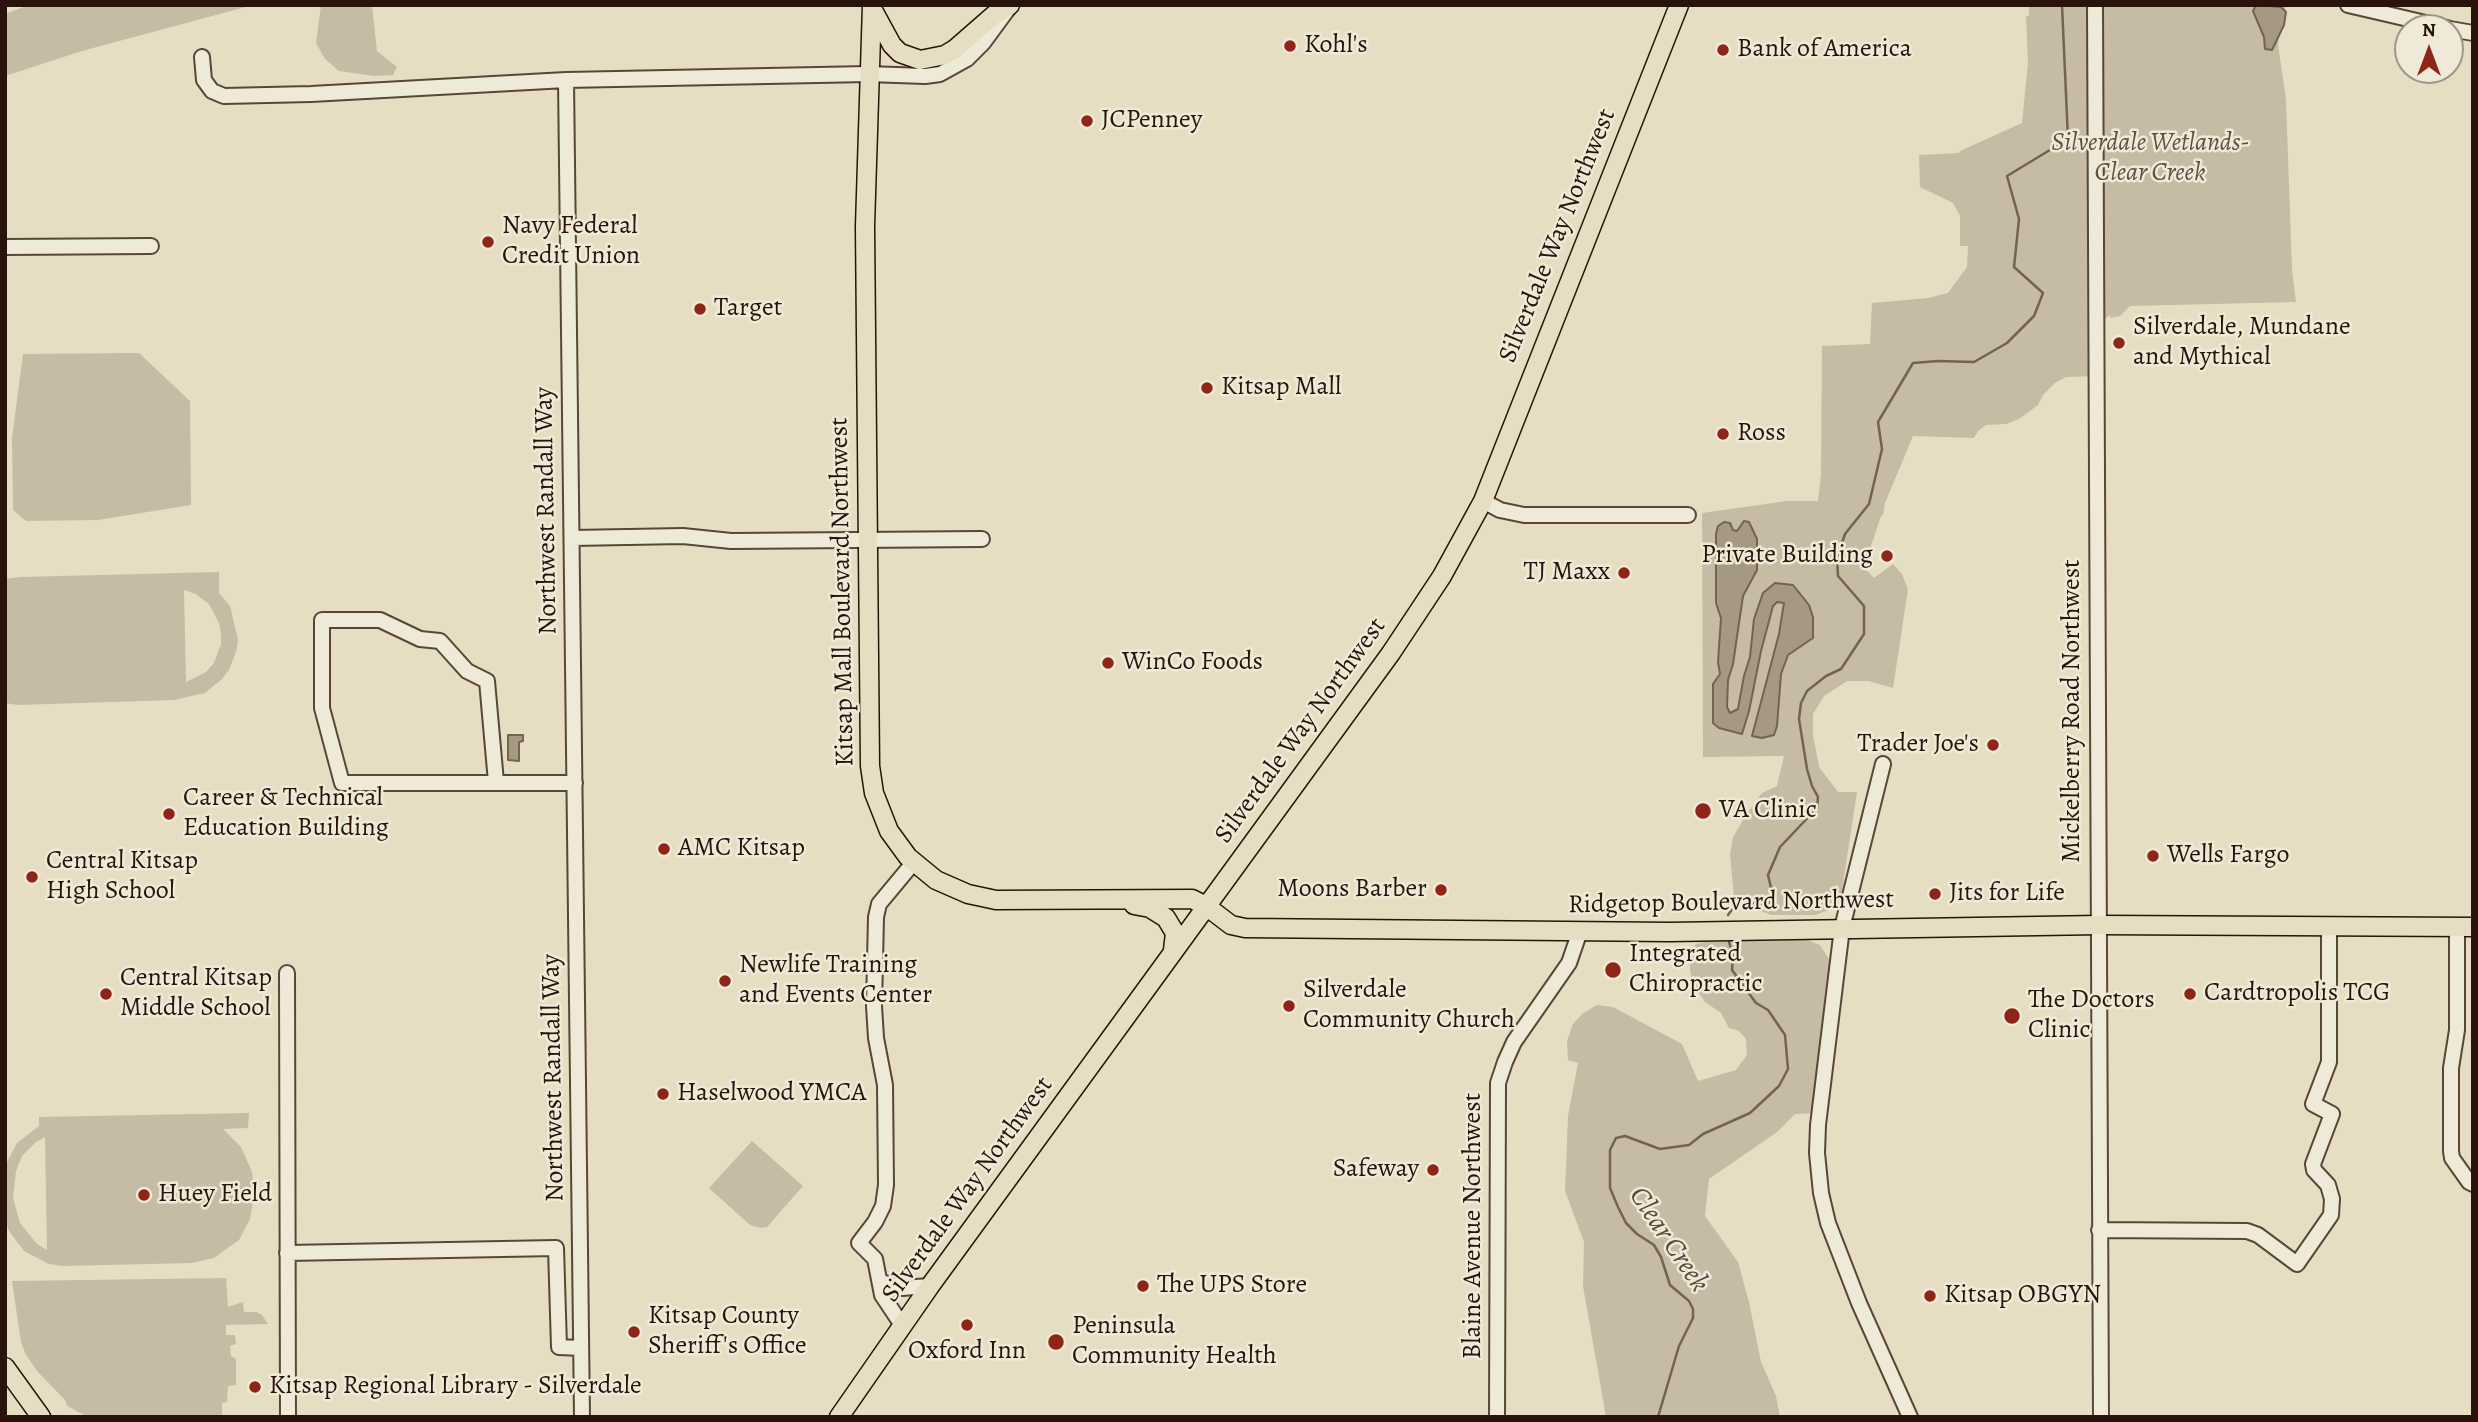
<!DOCTYPE html>
<style>
body{margin:0}
#map{position:relative;width:2478px;height:1422px;overflow:hidden;background:#e6dec3;font-family:Alegreya,serif}
canvas{display:block}
.frame{position:absolute;inset:0;border:7px solid #2a130a;pointer-events:none}
.north{position:absolute;left:2394px;top:14px;width:70px;height:70px;box-sizing:border-box;background:#efead8;border:2px solid #a09486;border-radius:50%;rotate:0deg;font-size:19px;font-weight:700;line-height:28px;text-align:center;color:#2a130a}
.north::after{content:'';display:block;margin:auto;width:24px;height:32px;background:#8f2418;clip-path:polygon(50% 0,100% 100%,50% 72%,0 100%)}
</style>
<div id="map">
<canvas width="2478" height="1422"></canvas>
<div class="frame"></div>
<div class="north">N</div>
</div>
<script>
const g = document.querySelector('canvas').getContext('2d');
g.lineJoin = 'round';
function paint(path, color) { g.fillStyle = color; g.fill(path, 'evenodd'); }
const poly = rows => new Path2D(rows.map(r => 'M' + r).join(''));
function strokePath(path, color, width, dash) { g.strokeStyle = color; g.lineWidth = width; g.lineCap = dash ? 'butt' : 'round'; g.setLineDash(dash || []); g.stroke(path); }
function write(font, color, halo, rows, align = 'center') {
  g.font = font + ' Alegreya,serif'; g.lineWidth = 5; g.setLineDash([]); g.textBaseline = 'middle'; g.strokeStyle = halo; g.fillStyle = color; for (const [text, x, y, turn = 0] of rows) {
    g.save(); g.translate(x, y); g.rotate((+turn || 0) * Math.PI / 180); g.textAlign = isNaN(turn) ? turn : align; if (halo) g.strokeText(text, 0, 0); g.fillText(text, 0, 0); g.restore();
  }
}
const green = poly([
 [29,5,253,5,82,51,5,76,5,14],
 [321,5,372,5,377,51,397,67,393,75,374,76,339,71,325,59,316,43],
 [2029,5,2286,5,2278,44,2286,100,2292,270,2296,302,2130,306,2120,316,2110,318,2110,315,2096,326,2096,376,2066,377,2055,383,2043,395,2038,405,2019,419,2006,424,1986,425,1978,431,1974,438,1913,436,1885,503,1883,515,1881,516,1864,567,1874,578,1893,564,1902,574,1908,589,1893,688,1868,681,1847,681,1824,696,1813,714,1813,735,1819,767,1838,792,1857,792,1840,903,1829,910,1815,915,1771,915,1752,908,1734,897,1730,854,1733,837,1746,815,1762,793,1777,786,1784,756,1703,757,1702,513,1787,501,1818,501,1821,474,1822,346,1870,344,1872,303,1928,298,1948,293,1967,267,1968,246,1960,246,1960,216,1953,203,1920,187,1919,155,1959,153,1960,151,2022,123,2028,63,2026,16,2029,16],
 [139,353,190,401,191,505,98,520,26,521,13,510,12,438,23,354],
 [219,572,219,593,230,606,238,639,237,649,229,670,222,679,205,693,174,700,18,705,5,703,5,579,21,577],
 [184,590,196,594,209,604,219,623,221,633,221,644,214,663,206,672,186,682],
 [1807,940,1820,945,1829,959,1833,1001,1819,1113,1795,1114,1777,1132,1709,1179,1705,1216,1738,1262,1749,1302,1761,1362,1776,1396,1780,1417,1606,1417,1583,1286,1584,1242,1565,1191,1568,1116,1578,1063,1568,1060,1567,1041,1573,1024,1582,1014,1597,1005,1613,1007,1682,1044,1698,1081,1736,1070,1747,1055,1746,1039,1739,1031,1729,1028,1721,1013,1705,1002,1693,984,1690,970,1690,951,1696,944,1705,942],
 [249,1113,248,1128,223,1129,241,1147,252,1172,254,1197,250,1219,239,1240,214,1258,192,1263,63,1266,49,1264,24,1251,9,1231,5,1219,5,1166,17,1143,39,1126,39,1117],
 [45,1137,47,1250,37,1244,20,1223,13,1198,16,1171,22,1156,36,1142],
 [752,1141,803,1186,767,1227,761,1228,750,1225,709,1188],
 [226,1278,228,1307,243,1302,244,1312,257,1312,262,1315,268,1324,226,1325,226,1335,235,1335,236,1344,230,1346,231,1356,236,1359,236,1385,228,1386,227,1402,222,1403,222,1417,88,1417,67,1406,65,1400,37,1371,26,1355,21,1342,12,1281]
]);
const water = poly([
 [2256,5,2281,7,2286,12,2284,25,2272,50,2265,49,2264,37,2253,11,2256,5],
 [1744,521,1749,522,1757,539,1757,570,1743,596,1733,664,1728,680,1727,707,1730,713,1738,709,1744,676,1750,657,1754,619,1763,593,1775,583,1793,585,1809,605,1813,617,1813,638,1788,655,1781,674,1777,726,1774,735,1762,738,1752,736,1779,634,1784,603,1777,602,1773,606,1761,651,1749,711,1742,734,1719,728,1713,723,1713,684,1720,674,1718,662,1721,618,1716,603,1716,534,1718,526,1724,522,1730,523,1733,530,1737,531,1744,521],
 [508,735,523,735,523,741,519,742,519,761,508,760,508,735]
]);
const stream = poly([
 [1728,915,1739,900,1765,906,1770,902,1773,896,1768,875,1780,847,1817,808,1818,797,1812,786,1807,769,1799,719,1801,703,1807,691,1826,676,1841,669,1864,634,1864,606,1838,576,1837,558,1845,534,1869,504,1882,449,1878,422,1913,363,1938,361,1974,362,2007,343,2034,316,2043,293,2014,267,2019,219,2007,176,2068,139,2062,5],
 [1658,1417,1679,1346,1693,1318,1693,1309,1689,1301,1670,1285,1661,1257,1654,1245,1637,1234,1626,1223,1618,1207,1610,1188,1610,1150,1616,1138,1625,1136,1660,1149,1689,1145,1703,1134,1750,1113,1779,1086,1788,1069,1785,1035,1768,1010,1756,1003,1732,970,1733,956,1729,942]
]);
const minor = poly([
 [2095,5,2101,1417],
 [2348,5,2447,28],
 [2450,29,2473,33],
 [202,57,204,80,212,91,224,96,311,94,566,80,868,74,925,76,940,74,967,59,983,43,1008,9],
 [566,80,582,1417],
 [5,247,151,246],
 [1483,501,1500,510,1524,515,1688,515],
 [572,538,683,536,731,541,982,539],
 [1883,764,1842,928,1818,1125,1817,1153,1821,1193,1828,1223,1859,1303,1910,1417],
 [496,782,487,681,467,671,440,641,420,639,380,620,322,620,322,708,342,783,575,783],
 [2457,928,2457,1030,2451,1068,2451,1151,2452,1158,2469,1182,2473,1184],
 [287,973,288,1417],
 [2099,1230,2247,1231,2258,1235,2297,1264,2331,1215,2332,1199,2328,1185,2314,1170,2313,1164,2332,1114,2313,1104,2329,1062,2329,927],
 [287,1253,556,1248,559,1347,581,1348],
 [881,1282,902,1288,930,1286],
 [902,1325,882,1295,875,1259,859,1243,875,1222,883,1206,886,1185,885,1085,876,1038,874,1006,876,917,879,904,914,862],
 [1497,1417,1498,1083,1505,1062,1514,1042,1569,963,1580,931]
]);
const major = poly([
 [872,5,865,226,870,766,874,793,889,831,908,857,936,880,968,894,996,900,1192,899,1206,906,1231,925,1245,928,1670,932,2099,925,2473,927],
 [874,12,892,45,900,53,920,60,945,55,955,49,994,15,1010,5],
 [1134,905,1150,908,1166,918,1175,933,1173,950],
 [5,1367,41,1417],
 [839,1417,930,1286,1391,653,1442,576,1483,501,1679,5]
]);
const markers = [
 [1290,46,7,"#8f2418"],
 [1723,50,7,"#8f2418"],
 [1087,121,7,"#8f2418"],
 [488,242,7,"#8f2418"],
 [700,309,7,"#8f2418"],
 [2119,343,7,"#8f2418"],
 [1207,388,7,"#8f2418"],
 [1723,434,7,"#8f2418"],
 [1887,556,7,"#8f2418"],
 [1624,573,7,"#8f2418"],
 [1108,663,7,"#8f2418"],
 [1993,745,7,"#8f2418"],
 [1703,811,9,"#8f2418"],
 [169,814,7,"#8f2418"],
 [664,849,7,"#8f2418"],
 [2153,856,7,"#8f2418"],
 [32,877,7,"#8f2418"],
 [1441,890,7,"#8f2418"],
 [1935,894,7,"#8f2418"],
 [1613,970,9,"#8f2418"],
 [725,981,7,"#8f2418"],
 [106,994,7,"#8f2418"],
 [2190,994,7,"#8f2418"],
 [1289,1006,7,"#8f2418"],
 [2012,1016,9,"#8f2418"],
 [663,1094,7,"#8f2418"],
 [1433,1170,7,"#8f2418"],
 [144,1195,7,"#8f2418"],
 [1143,1286,7,"#8f2418"],
 [1930,1296,7,"#8f2418"],
 [967,1325,7,"#8f2418"],
 [634,1332,7,"#8f2418"],
 [1056,1342,9,"#8f2418"],
 [255,1387,7,"#8f2418"]
];
const poiNames = [
 ["Kohl's",1304,46],
 ["Bank of America",1737,50],
 ["JCPenney",1101,121],
 ["Navy Federal",502,227],
 ["Credit Union",502,257],
 ["Target",714,309],
 ["Silverdale, Mundane",2133,328],
 ["and Mythical",2133,358],
 ["Kitsap Mall",1221,388],
 ["Ross",1737,434],
 ["Private Building",1873,556,"right"],
 ["TJ Maxx",1610,573,"right"],
 ["WinCo Foods",1122,663],
 ["Trader Joe's",1979,745,"right"],
 ["Career & Technical",183,799],
 ["Education Building",183,829],
 ["VA Clinic",1719,811],
 ["AMC Kitsap",678,849],
 ["Wells Fargo",2167,856],
 ["Central Kitsap",46,862],
 ["High School",46,892],
 ["Moons Barber",1427,890,"right"],
 ["Jits for Life",1949,894],
 ["Integrated",1629,955],
 ["Chiropractic",1629,985],
 ["Newlife Training",739,966],
 ["and Events Center",739,996],
 ["Central Kitsap",120,979],
 ["Middle School",120,1009],
 ["Silverdale",1303,991],
 ["Community Church",1303,1021],
 ["Cardtropolis TCG",2204,994],
 ["The Doctors",2028,1001],
 ["Clinic",2028,1031],
 ["Haselwood YMCA",677,1094],
 ["Safeway",1419,1170,"right"],
 ["Huey Field",158,1195],
 ["The UPS Store",1157,1286],
 ["Kitsap OBGYN",1944,1296],
 ["Kitsap County",648,1317],
 ["Sheriff's Office",648,1347],
 ["Peninsula",1072,1327],
 ["Community Health",1072,1357],
 ["Oxford Inn",967,1352,"center"],
 ["Kitsap Regional Library - Silverdale",269,1387]
];
const parkNames = [
 ["Silverdale Wetlands-",2150,144],
 ["Clear Creek",2150,174]
];
const streetNames = [
 ["Silverdale Way Northwest",1558,236,-68],
 ["Northwest Randall Way",547,511,-91],
 ["Kitsap Mall Boulevard Northwest",843,592,-91],
 ["Mickelberry Road Northwest",2073,711,-90],
 ["Silverdale Way Northwest",1301,731,-54],
 ["Ridgetop Boulevard Northwest",1731,903,-1],
 ["Northwest Randall Way",554,1078,-91],
 ["Silverdale Way Northwest",968,1190,-54],
 ["Blaine Avenue Northwest",1474,1226,-90]
];
const waterNames = [
 ["Clear Creek",1668,1240,56]
];
paint(green, '#c6bba4');
paint(water, '#a69984');
strokePath(water, '#746353', 2);
strokePath(stream, '#746353', 2.5);
strokePath(minor, '#594638', 18);
strokePath(major, '#2a130a', 21);
strokePath(minor, '#efead8', 14);
strokePath(major, '#e6dec3', 18);
for (const [x, y, r, color] of markers) { const dot = new Path2D(); dot.arc(x, y, r, 0, 2 * Math.PI); g.fillStyle = color; g.fill(dot); strokePath(dot, '#efead8', 2.5); }
write('26px', '#2a130a', '#efead8', poiNames, 'left');
write('italic 26px', '#614e40', '#efead8', parkNames);
write('26px', '#2a130a', '#efead8', streetNames);
write('italic 28px', '#5c493b', '#efead8', waterNames);
</script>
